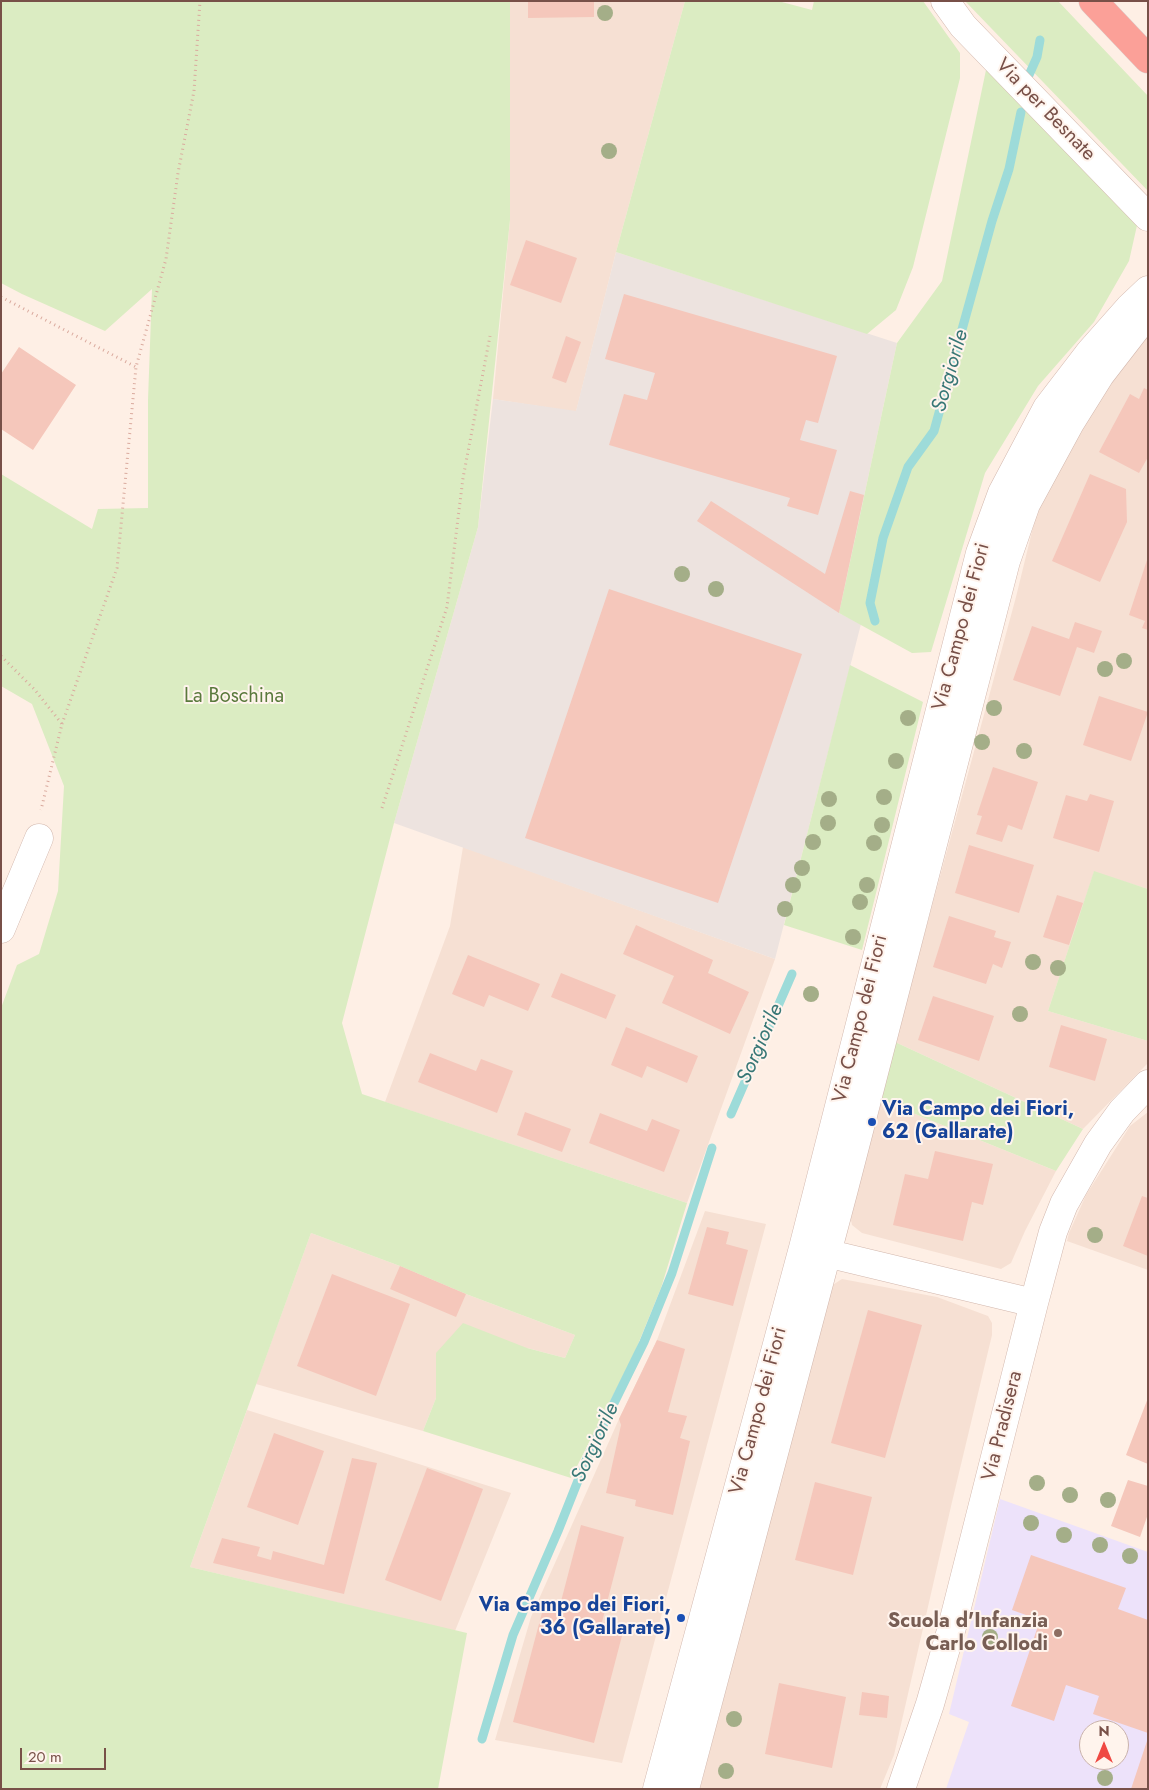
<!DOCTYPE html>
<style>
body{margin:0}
#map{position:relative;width:1149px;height:1790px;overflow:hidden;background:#feefe5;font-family:Jost,sans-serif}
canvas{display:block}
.frame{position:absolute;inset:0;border:2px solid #785048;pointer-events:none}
.north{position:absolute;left:1079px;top:1720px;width:50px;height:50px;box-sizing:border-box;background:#fff4ed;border:1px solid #c9b2ab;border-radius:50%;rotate:0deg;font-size:14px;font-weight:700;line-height:20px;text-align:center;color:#785048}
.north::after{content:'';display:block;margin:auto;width:18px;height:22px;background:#ef4943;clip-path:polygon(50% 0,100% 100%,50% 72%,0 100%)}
.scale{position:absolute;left:20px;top:1748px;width:86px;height:22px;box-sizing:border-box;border:2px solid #785048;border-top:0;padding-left:6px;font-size:15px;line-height:18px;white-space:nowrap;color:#785048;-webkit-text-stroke:4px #fff4ed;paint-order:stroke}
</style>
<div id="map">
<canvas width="1149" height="1790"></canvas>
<div class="frame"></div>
<div class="north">N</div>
<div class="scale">20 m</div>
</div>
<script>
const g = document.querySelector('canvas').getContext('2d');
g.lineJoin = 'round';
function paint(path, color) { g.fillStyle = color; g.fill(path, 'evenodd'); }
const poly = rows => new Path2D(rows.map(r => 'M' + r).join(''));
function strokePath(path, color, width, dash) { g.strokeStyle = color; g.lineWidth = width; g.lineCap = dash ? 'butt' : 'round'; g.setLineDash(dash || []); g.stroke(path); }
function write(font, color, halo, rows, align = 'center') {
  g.font = font + ' Jost,sans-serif'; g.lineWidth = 4; g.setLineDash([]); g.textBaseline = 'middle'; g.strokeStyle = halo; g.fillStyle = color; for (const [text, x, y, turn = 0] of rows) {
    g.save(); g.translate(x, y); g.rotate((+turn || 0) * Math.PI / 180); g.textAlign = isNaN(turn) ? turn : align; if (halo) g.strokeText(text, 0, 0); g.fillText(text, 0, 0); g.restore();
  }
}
const residential = poly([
 [510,1,685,1,616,252,576,412,493,399,510,220],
 [1148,326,1148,889,1094,872,1048,1011,1148,1041,1148,1063,1083,1129,895,1042,1016,597,1036,515,1055,466],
 [463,847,775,959,687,1203,385,1102,450,926],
 [878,1099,1056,1171,1025,1231,1011,1263,1001,1269,862,1233,852,1225,849,1210],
 [1148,1112,1148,1270,1067,1241,1069,1233,1086,1195,1130,1126],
 [705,1211,766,1224,622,1763,495,1740,531,1617,619,1419,657,1340],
 [311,1233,400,1266,466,1294,575,1335,565,1358,527,1348,436,1353,436,1398,423,1431,256,1384],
 [842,1279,937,1297,988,1316,992,1323,992,1335,952,1502,894,1755,880,1789,700,1789,831,1286],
 [247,1410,511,1493,455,1631,190,1567]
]);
const industrial = poly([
 [616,252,897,343,839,613,861,624,775,959,394,823,478,527,493,399,576,411]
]);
const education = poly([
 [1000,1499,1148,1552,1148,1789,946,1789,969,1722,949,1714],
 [1089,1730,1119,1730,1119,1760,1089,1760]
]);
const green = poly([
 [1,1,510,1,510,220,478,527,394,823,342,1023,362,1094,687,1203,661,1288,634,1354,571,1478,423,1431,436,1398,436,1353,463,1323,527,1348,565,1358,575,1335,466,1294,400,1266,311,1233,190,1567,467,1633,438,1789,1,1789,1,1008,17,965,39,954,58,891,64,786,32,704,1,686,1,474,92,529,98,509,148,508,148,400,152,289,105,331,22,294,1,283],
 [685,1,778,1,812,10,814,1,923,1,960,53,960,78,913,267,896,310,867,334,616,252],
 [965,1,1058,1,1148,96,1148,191],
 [986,70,1138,221,1129,261,1094,322,1038,386,985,473,931,652,912,653,839,613,897,343,942,281],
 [850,665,923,702,862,950,784,925],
 [1094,871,1148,889,1148,1041,1048,1011],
 [895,1042,1083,1129,1056,1171,878,1099]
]);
const stream = poly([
 [1029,75,1037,57,1040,40],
 [875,621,870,603,883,538,908,467,934,431,992,221,1009,169,1021,112],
 [731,1114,792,974],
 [482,1739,513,1635,558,1531,587,1458,644,1342,672,1273,712,1148]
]);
const building = poly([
 [528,1,594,1,594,17,528,18],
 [526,240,577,258,561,303,510,285],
 [624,294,837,356,818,423,806,420,800,440,837,450,818,515,787,506,790,498,609,445,624,394,647,400,655,373,605,359],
 [566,336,581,342,566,383,552,378],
 [19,347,76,385,33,450,1,429,1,374],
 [1144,388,1148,390,1148,457,1139,473,1099,452,1130,394,1139,399],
 [1090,474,1126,489,1127,522,1100,582,1052,561],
 [850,491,864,495,839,613,697,521,711,501,825,574],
 [1147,560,1148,560,1148,630,1142,628,1145,621,1129,615],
 [609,589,802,654,718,903,525,838],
 [1075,622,1102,631,1094,653,1077,647,1060,696,1013,680,1032,626,1069,639],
 [1099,696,1148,712,1131,761,1083,745],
 [993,767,1038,782,1022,830,1008,825,1002,842,976,834,982,816,977,815],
 [1090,794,1114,801,1099,852,1053,838,1066,795,1087,801],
 [969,845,1034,865,1019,913,955,893],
 [1057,895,1083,903,1069,945,1043,937],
 [949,916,996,931,994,937,1011,942,1002,968,993,964,986,984,933,967],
 [636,925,713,960,708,973,749,992,730,1034,662,1003,674,976,623,954],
 [468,955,540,984,528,1011,489,995,484,1007,452,994],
 [561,973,616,995,606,1019,551,997],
 [933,996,994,1016,979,1061,918,1040],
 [1061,1025,1107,1039,1095,1081,1049,1067],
 [626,1027,698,1056,687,1083,647,1066,642,1078,611,1065],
 [430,1053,476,1071,481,1059,513,1071,497,1113,418,1082],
 [525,1112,571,1129,562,1152,517,1135],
 [600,1113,647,1131,652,1119,680,1130,664,1172,589,1143],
 [935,1151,993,1164,983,1205,972,1202,963,1241,893,1225,905,1174,928,1179],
 [1142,1196,1148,1198,1148,1256,1123,1246],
 [707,1227,729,1232,726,1244,748,1250,733,1306,688,1294],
 [400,1266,466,1294,456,1317,390,1289],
 [332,1274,410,1304,376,1396,297,1366],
 [868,1310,922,1325,885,1458,831,1443],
 [657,1340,685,1349,668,1412,687,1416,680,1438,690,1441,673,1515,635,1506,636,1500,606,1493,621,1425,619,1419],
 [1148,1398,1148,1464,1126,1455],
 [274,1433,324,1451,298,1525,247,1507],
 [352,1458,377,1463,344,1594,213,1563,222,1538,260,1547,257,1556,271,1560,273,1551,324,1565],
 [427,1468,483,1489,441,1601,385,1580],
 [1128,1480,1148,1486,1148,1514,1140,1537,1111,1526],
 [815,1482,872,1497,853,1575,795,1560],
 [581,1525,624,1537,602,1622,624,1628,594,1743,513,1722,544,1605,559,1609],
 [1031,1555,1126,1588,1118,1609,1148,1620,1148,1733,1093,1714,1099,1696,1066,1685,1054,1721,1011,1706,1040,1620,1012,1610],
 [779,1683,846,1697,832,1768,765,1754],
 [862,1692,889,1696,887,1718,859,1715],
 [1147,1741,1148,1789,1131,1789]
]);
const path = poly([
 [1,297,136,367],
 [1,656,35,690,62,724,41,810],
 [62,724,117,568,136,367,166,259,178,173,194,91,200,1],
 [382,808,447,607,463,478,490,336]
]);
const minor = poly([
 [945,1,963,26,1148,217],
 [1,929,39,838],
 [809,1249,1034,1303],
 [657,1789,803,1248,980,553,1002,493,1047,408,1090,352,1129,308,1148,290],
 [685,1789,844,1189,1006,561,1026,504,1070,423,1100,375,1148,313],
 [901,1789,930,1704,952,1627,1034,1303,1053,1232,1064,1204,1098,1144,1122,1111,1148,1084]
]);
const highway = poly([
 [1093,1,1148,59]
]);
const trees = [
 [605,13],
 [609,151],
 [682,574],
 [716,589],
 [1124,661],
 [1105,669],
 [994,708],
 [908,718],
 [982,742],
 [1024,751],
 [896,761],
 [884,797],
 [829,799],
 [828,823],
 [882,825],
 [813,842],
 [874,843],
 [802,868],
 [793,885],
 [867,885],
 [860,902],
 [785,909],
 [853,937],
 [1033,962],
 [1058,968],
 [811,994],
 [1020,1014],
 [1095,1235],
 [1037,1483],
 [1070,1495],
 [1108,1500],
 [1031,1523],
 [1064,1535],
 [1100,1545],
 [1130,1556],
 [990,1637],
 [734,1719],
 [726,1771],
 [1105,1778]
];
const markers = [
 [872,1122,5,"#1a4fb4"],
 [681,1618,5,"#1a4fb4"],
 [1058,1633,5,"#8d6e63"]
];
const streetNames = [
 ["Via per Besnate",1045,110,46],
 ["Via Campo dei Fiori",962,627,-75],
 ["Via Campo dei Fiori",861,1019,-76],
 ["Via Campo dei Fiori",759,1411,-75],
 ["Via Pradisera",1003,1426,-76]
];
const parkNames = [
 ["La Boschina",234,697]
];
const transitNames = [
 ["Via Campo dei Fiori,",882,1110],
 ["62 (Gallarate)",882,1133],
 ["Via Campo dei Fiori,",671,1606,"right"],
 ["36 (Gallarate)",671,1629,"right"]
];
const educationNames = [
 ["Scuola d'Infanzia",1048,1622],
 ["Carlo Collodi",1048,1645]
];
const waterNames = [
 ["Sorgiorile",951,371,-74],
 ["Sorgiorile",761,1044,-66],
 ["Sorgiorile",596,1443,-65]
];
paint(residential, '#f6e0d3');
paint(industrial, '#ede3df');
paint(education, '#ede2fa');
paint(green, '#dbecc2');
strokePath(stream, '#9ddbd9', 9);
paint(building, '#f5c7bb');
strokePath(minor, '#d2b7ad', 29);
strokePath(highway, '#d9cecc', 29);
strokePath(path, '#daaa9e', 3, [1, 4]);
strokePath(minor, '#fff', 28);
strokePath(highway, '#fba098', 28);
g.fillStyle = '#a4ae88';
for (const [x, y] of trees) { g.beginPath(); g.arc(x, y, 8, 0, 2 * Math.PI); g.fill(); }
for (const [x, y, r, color] of markers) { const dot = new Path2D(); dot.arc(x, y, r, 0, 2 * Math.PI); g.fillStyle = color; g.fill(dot); strokePath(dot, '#fff4ed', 2); }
write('20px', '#785048', '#fff4ed', streetNames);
write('20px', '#5a793c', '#fff4ed', parkNames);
write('bold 20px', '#164399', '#fff4ed', transitNames, 'left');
write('bold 20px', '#785e54', '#fff4ed', educationNames, 'right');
write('italic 21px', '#387776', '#fff4ed', waterNames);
</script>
